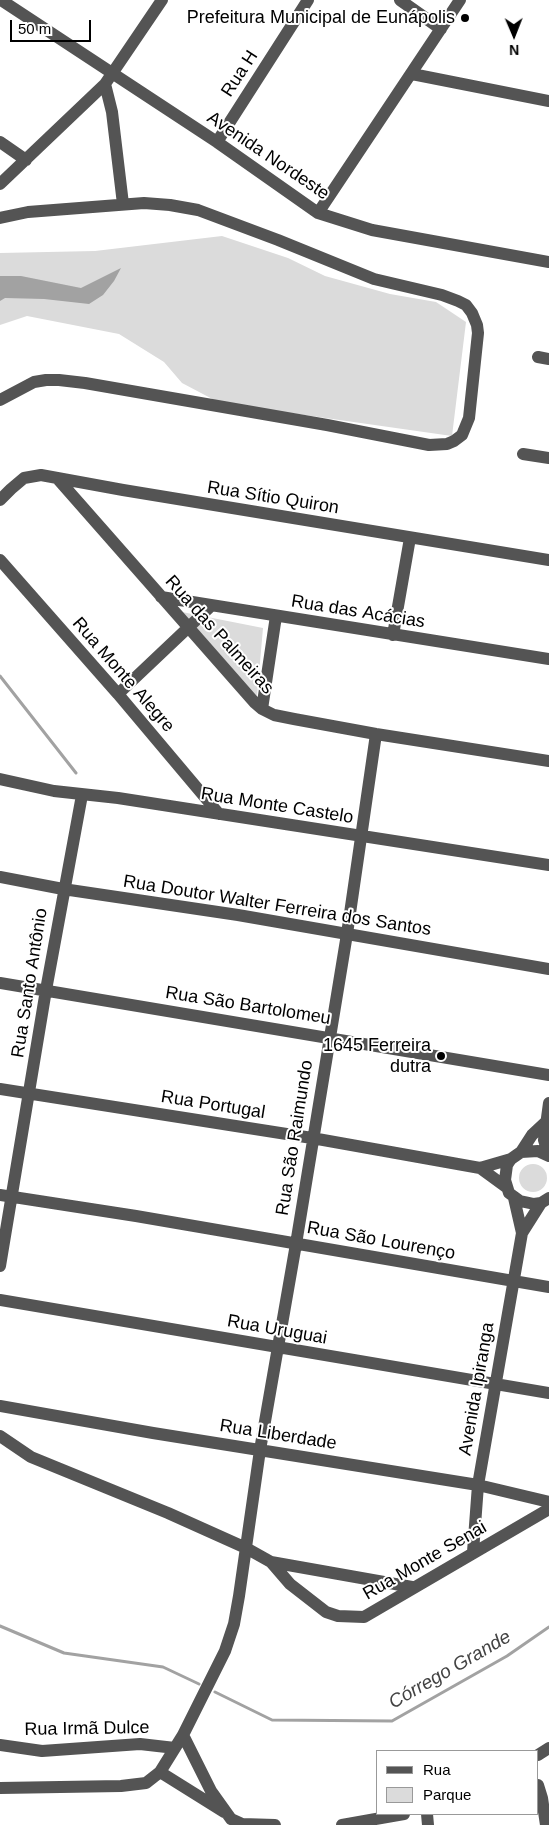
<!DOCTYPE html>
<meta charset="utf-8">
<style>
body{margin:0}
#map{position:relative;width:549px;height:1825px;overflow:hidden;background:#fff;font-family:Arial,sans-serif}
canvas{display:block}
.legend{position:absolute;left:376px;top:1750px;width:162px;height:65px;box-sizing:border-box;background:#fff;border:1px solid #999;margin:0;padding:6px 9px;list-style:none;font-size:15px;color:#000}
.legend li{display:flex;align-items:center;gap:10px;height:25px}
.legend b{width:25px;border:1px solid #999}
.north{position:absolute;left:489px;top:10px;width:50px;height:50px;-webkit-text-stroke:4px #fff;paint-order:stroke;rotate:179deg;font-size:14px;font-weight:700;line-height:20px;text-align:center;color:#000}
.north::after{content:'';display:block;margin:auto;width:18px;height:22px;background:#000;clip-path:polygon(50% 0,100% 100%,50% 72%,0 100%)}
.scale{position:absolute;left:10px;top:20px;width:81px;height:22px;box-sizing:border-box;border:2px solid #000;border-top:0;padding-left:6px;font-size:15px;line-height:18px;white-space:nowrap;color:#000;-webkit-text-stroke:4px #fff;paint-order:stroke}
</style>
<div id="map">
<canvas width="549" height="1825"></canvas>
<ul class="legend">
<li><b style="height:6px;background:#545454"></b>Rua</li>
<li><b style="height:14px;background:#dbdbdb"></b>Parque</li>
</ul>
<div class="north">N</div>
<div class="scale">50 m</div>
</div>
<script>
const g = document.querySelector('canvas').getContext('2d');
g.lineJoin = 'round';
function paint(path, color) { g.fillStyle = color; g.fill(path, 'evenodd'); }
const poly = rows => new Path2D(rows.map(r => 'M' + r).join(''));
function strokePath(path, color, width, dash) { g.strokeStyle = color; g.lineWidth = width; g.lineCap = dash ? 'butt' : 'round'; g.setLineDash(dash || []); g.stroke(path); }
function write(font, color, halo, rows, align = 'center') {
  g.font = font + ' Arial,sans-serif'; g.lineWidth = 4; g.setLineDash([]); g.textBaseline = 'middle'; g.strokeStyle = halo; g.fillStyle = color; for (const [text, x, y, turn = 0] of rows) {
    g.save(); g.translate(x, y); g.rotate((+turn || 0) * Math.PI / 180); g.textAlign = isNaN(turn) ? turn : align; if (halo) g.strokeText(text, 0, 0); g.fillText(text, 0, 0); g.restore();
  }
}
const green = poly([
 [222,236,288,258,325,276,390,294,436,302,466,322,452,436,220,403,182,383,164,362,119,334,27,316,0,325,0,253,95,251],
 [182,612,263,628,257,696],
 '519 1178a14 14 0 1 1 28 0a14 14 0 1 1-28 0Z'
]);
const water = poly([
 [121,268,114,281,103,295,89,304,44,299,5,298,0,301,0,276,21,276,81,288]
]);
const stream = poly([
 [0,676,76,773],
 [0,1626,64,1653,163,1667,199,1684],
 [215,1692,272,1720,392,1721,507,1656,549,1627]
]);
const minor = poly([
 [1,0,217,142,318,213,372,230,549,262],
 [400,0,441,29],
 [412,74,549,101],
 [105,84,112,112,123,204],
 [0,142,26,160],
 [217,142,308,0],
 [0,184,105,84,162,0],
 [318,213,460,0],
 [0,218,28,212,144,203,170,205,198,210,278,240,374,279,442,295,458,301,466,305,472,313,477,325,478,333,469,418,462,435,454,441,447,444,429,445,327,425,85,383,59,380,46,380,34,382,0,400],
 [538,357,549,359],
 [523,454,549,458],
 [57,478,255,703,262,709,274,715,294,719,376,734,549,761],
 [0,500,11,489,24,478,41,475,123,490,549,560],
 [0,560,118,694,219,814],
 [161,597,549,659],
 [393,635,410,538],
 [118,694,211,606],
 [262,709,276,616],
 [0,779,54,791,118,798,549,865],
 [0,877,63,889,238,915,549,969],
 [0,983,549,1075],
 [0,1089,312,1138,480,1168,511,1159],
 [521,1152,532,1135,547,1121],
 [549,1156,538,1151,521,1152,511,1159,507,1165,505,1180,509,1193,520,1201,534,1204,541,1203,549,1198],
 [549,1156,544,1140,549,1103],
 [480,1168,506,1187],
 [0,1195,136,1216,549,1287],
 [514,1198,522,1233],
 [0,1266,46,990,82,795],
 [0,1300,549,1393],
 [0,1406,153,1433,478,1485,549,1502],
 [0,1436,31,1457,168,1513,246,1548,271,1562,412,1587],
 [473,1552,478,1485,522,1233,541,1203],
 [271,1562,290,1584,326,1612,338,1616,364,1617,549,1509],
 [183,1735,211,1791,231,1819,242,1824,275,1825],
 [0,1745,42,1751,140,1744,175,1748],
 [538,1755,549,1748],
 [160,1772,224,1812],
 [538,1785,542,1798,546,1825],
 [0,1788,121,1786,146,1783,160,1772,183,1735,225,1651,234,1624,239,1596,260,1450,296,1244,347,934,376,734],
 [427,1814,428,1825],
 [342,1825,404,1814]
]);
const markers = [
 [465,18,5,"#000"],
 [441,1056,5,"#000"]
];
const poiNames = [
 ["Prefeitura Municipal de Eunápolis",455,18],
 ["1645 Ferreira",431,1046],
 ["dutra",431,1067]
];
const streetNames = [
 ["Rua H",240,74,-57],
 ["Avenida Nordeste",268,156,34],
 ["Rua Sítio Quiron",273,498,9],
 ["Rua das Acácias",358,612,9],
 ["Rua das Palmeiras",219,635,48],
 ["Rua Monte Alegre",123,675,49],
 ["Rua Monte Castelo",277,806,9],
 ["Rua Doutor Walter Ferreira dos Santos",277,906,9],
 ["Rua Santo Antônio",30,983,-81],
 ["Rua São Bartolomeu",248,1006,9],
 ["Rua Portugal",213,1105,9],
 ["Rua São Raimundo",295,1138,-81],
 ["Rua São Lourenço",381,1241,10],
 ["Rua Uruguai",277,1330,10],
 ["Avenida Ipiranga",477,1389,-80],
 ["Rua Liberdade",278,1435,9],
 ["Rua Monte Senai",425,1561,-30],
 ["Rua Irmã Dulce",87,1729,-1]
];
const waterNames = [
 ["Córrego Grande",450,1670,-30]
];
paint(green, '#dbdbdb');
paint(water, '#a2a2a2');
strokePath(stream, '#a2a2a2', 3);
strokePath(minor, '#545454', 12);
for (const [x, y, r, color] of markers) { const dot = new Path2D(); dot.arc(x, y, r, 0, 2 * Math.PI); g.fillStyle = color; g.fill(dot); strokePath(dot, '#fff', 2); }
write('18px', '#000', '#fff', poiNames, 'right');
write('18px', '#000', '#fff', streetNames);
write('italic 19px', '#434343', '#fff', waterNames);
</script>
